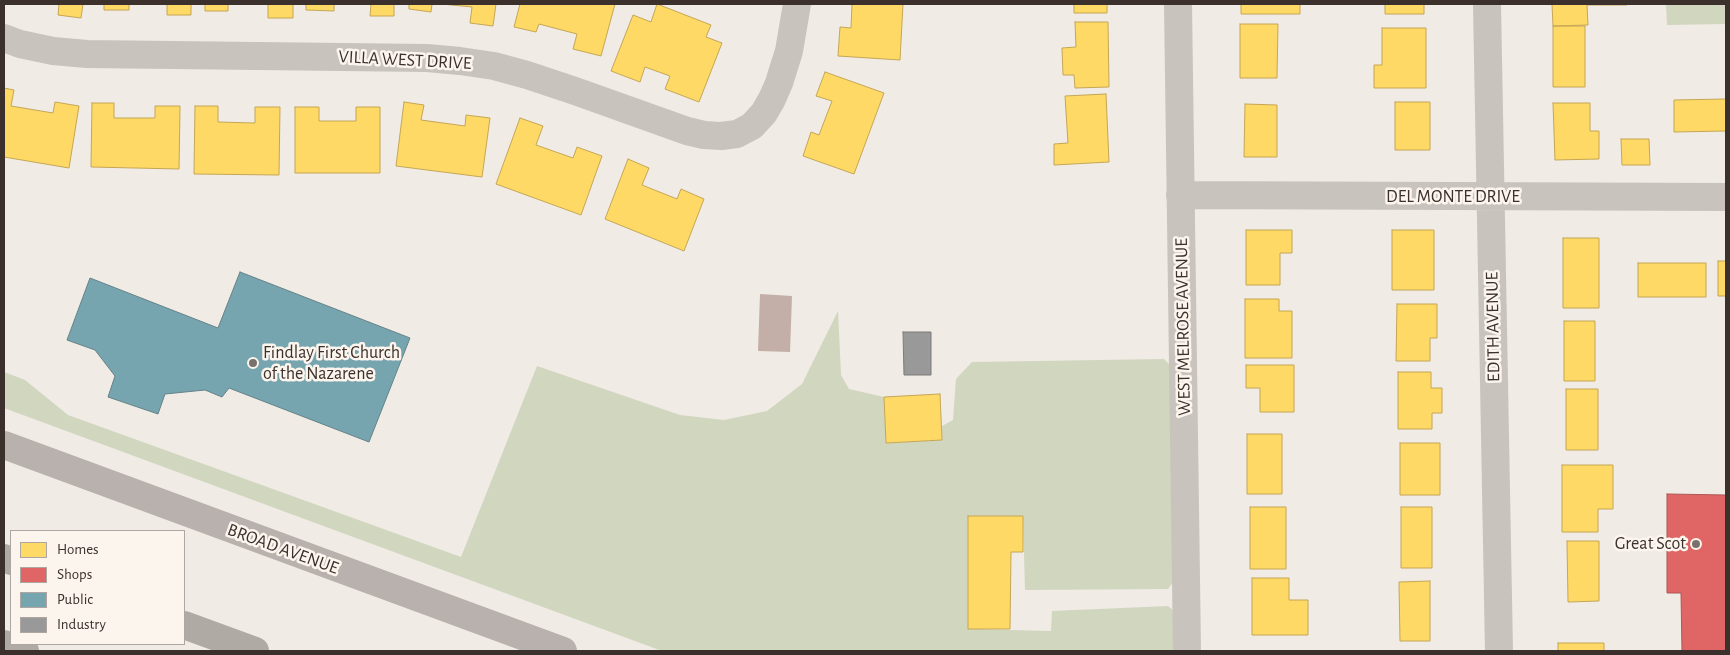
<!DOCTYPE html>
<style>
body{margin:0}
#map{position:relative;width:1730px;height:655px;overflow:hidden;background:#f0ebe5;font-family:"Alegreya Sans",sans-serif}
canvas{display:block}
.frame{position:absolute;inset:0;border:5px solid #3b302b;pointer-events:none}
.legend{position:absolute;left:10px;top:530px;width:175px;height:115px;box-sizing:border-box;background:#fbf5ee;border:1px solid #aea6a0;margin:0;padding:6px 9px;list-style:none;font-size:15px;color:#3b302b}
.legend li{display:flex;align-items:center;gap:10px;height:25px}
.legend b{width:25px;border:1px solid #aea6a0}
</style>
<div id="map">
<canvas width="1730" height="655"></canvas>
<div class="frame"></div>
<ul class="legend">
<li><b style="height:14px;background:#ffd966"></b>Homes</li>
<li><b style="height:14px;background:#e06666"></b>Shops</li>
<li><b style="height:14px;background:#76a5af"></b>Public</li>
<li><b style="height:14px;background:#999"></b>Industry</li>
</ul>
</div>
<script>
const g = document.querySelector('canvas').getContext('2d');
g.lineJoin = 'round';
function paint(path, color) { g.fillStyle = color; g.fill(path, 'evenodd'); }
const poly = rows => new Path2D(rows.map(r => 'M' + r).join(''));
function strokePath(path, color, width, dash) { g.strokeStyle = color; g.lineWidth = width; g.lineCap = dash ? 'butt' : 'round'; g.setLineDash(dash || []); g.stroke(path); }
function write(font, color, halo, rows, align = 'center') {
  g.font = font + ' "Alegreya Sans",sans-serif'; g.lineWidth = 5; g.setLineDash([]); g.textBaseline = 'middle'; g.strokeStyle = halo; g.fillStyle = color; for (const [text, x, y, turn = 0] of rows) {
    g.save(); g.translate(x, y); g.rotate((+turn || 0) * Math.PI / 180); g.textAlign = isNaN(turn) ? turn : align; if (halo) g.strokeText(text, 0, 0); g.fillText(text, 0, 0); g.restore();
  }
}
const green = poly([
 [1666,4,1726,4,1726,24,1667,25],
 [838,311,841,375,849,389,884,397,886,443,942,440,942,426,953,420,956,379,972,362,1164,359,1170,365,1173,582,1168,589,1025,590,1023,516,969,516,968,629,1051,631,1052,611,1168,606,1174,611,1173,651,662,651,4,408,4,372,25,380,68,415,461,557,537,366,680,415,724,420,767,411,802,384]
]);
const homes = poly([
 [59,4,83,4,81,18,58,15,59,4],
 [104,4,129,4,129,10,104,10,104,4],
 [167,4,191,4,191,15,167,15,167,4],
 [205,4,228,4,228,11,205,11,205,4],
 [268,4,293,4,293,18,268,18,268,4],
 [306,4,334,4,334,11,306,10,306,4],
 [371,4,394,4,394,16,370,16,371,4],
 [409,4,432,4,431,12,409,9,409,4],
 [441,4,496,4,493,26,470,23,472,7,441,4],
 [520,4,615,4,601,56,573,49,577,34,539,24,536,32,514,27,520,4],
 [657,4,711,25,706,37,722,43,699,102,665,89,670,76,645,67,640,82,611,71,633,15,651,22,657,4],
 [852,4,903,4,900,60,838,56,840,27,851,28,852,4],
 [1074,4,1107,4,1107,13,1074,13,1074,4],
 [1241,4,1300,4,1300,14,1241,14,1241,4],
 [1385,4,1424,4,1424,14,1385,14,1385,4],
 [1552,4,1627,4,1627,5,1587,5,1588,25,1553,26,1552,4],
 [1075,22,1108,22,1109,87,1075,88,1074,75,1063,75,1062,48,1076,47,1075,22],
 [1240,24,1278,24,1277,78,1240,78,1240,24],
 [1553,26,1585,26,1585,87,1553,87,1553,26],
 [1382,28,1426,28,1426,88,1374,88,1374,65,1382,65,1382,28],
 [825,72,884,93,854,174,803,156,811,132,819,135,832,101,816,96,825,72],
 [4,88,14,90,11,106,53,113,55,102,79,106,69,168,4,157,4,88],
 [1106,94,1109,162,1054,165,1054,144,1068,143,1065,96,1106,94],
 [1726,99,1726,131,1674,132,1674,100,1726,99],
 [404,102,424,105,421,120,465,126,466,115,490,118,482,177,396,166,404,102],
 [1395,102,1430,102,1430,150,1395,150,1395,102],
 [92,103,114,103,114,118,155,118,155,106,180,106,179,169,91,167,92,103],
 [1553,103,1590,103,1590,131,1599,131,1599,159,1555,160,1553,103],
 [1245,104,1277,105,1277,157,1244,157,1245,104],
 [195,106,218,106,218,122,255,123,255,107,280,107,279,175,194,174,195,106],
 [295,107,319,107,319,121,356,121,356,107,380,107,380,173,295,173,295,107],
 [520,118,543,126,536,145,573,158,577,147,602,156,581,215,496,184,520,118],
 [1621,139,1649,139,1650,165,1622,165,1621,139],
 [628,159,649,168,642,185,677,199,681,189,704,199,684,251,605,219,628,159],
 [1246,230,1292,230,1292,253,1280,253,1280,285,1246,285,1246,230],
 [1392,230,1434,230,1434,290,1392,290,1392,230],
 [1563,238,1599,238,1599,308,1563,308,1563,238],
 [1718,261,1726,261,1726,296,1718,296,1718,261],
 [1638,263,1706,263,1706,297,1638,297,1638,263],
 [1245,299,1279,299,1279,311,1292,311,1292,358,1245,358,1245,299],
 [1397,304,1437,304,1437,338,1430,338,1430,361,1396,361,1397,304],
 [1564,321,1595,321,1595,381,1564,381,1564,321],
 [1246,365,1294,365,1294,412,1260,412,1260,388,1246,388,1246,365],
 [1398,372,1431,372,1431,388,1442,388,1442,413,1432,413,1432,429,1398,429,1398,372],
 [1566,389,1598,389,1598,450,1566,450,1566,389],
 [940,394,942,440,886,443,884,397,940,394],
 [1247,434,1282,434,1282,494,1247,494,1247,434],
 [1400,443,1440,443,1440,495,1400,495,1400,443],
 [1562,465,1613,465,1613,509,1598,509,1598,532,1562,532,1562,465],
 [1250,507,1286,507,1286,569,1250,569,1250,507],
 [1401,507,1432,507,1432,568,1401,568,1401,507],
 [968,516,1023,516,1023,552,1011,552,1010,629,968,629,968,516],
 [1567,541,1599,541,1599,601,1568,602,1567,541],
 [1252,578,1289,578,1289,600,1308,600,1308,635,1252,635,1252,578],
 [1430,581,1430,641,1400,641,1399,582,1430,581],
 [1558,643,1604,643,1604,651,1558,651,1558,643]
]);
const shops = poly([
 [1667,494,1726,495,1726,651,1682,651,1681,593,1667,593,1667,494]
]);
const public = poly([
 [240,272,410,338,369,442,229,388,222,397,205,390,165,394,158,414,108,397,115,376,95,350,67,340,90,278,218,328,240,272]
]);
const industry = poly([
 [903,332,931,332,931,375,904,375,903,332]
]);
const building = poly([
 [760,294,792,296,790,352,758,351]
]);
const minor = poly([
 [1178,4,1187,651],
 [1487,4,1499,651],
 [4,38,20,44,53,51,87,54,427,58,460,61,494,66,527,75,575,91,687,131,704,135,721,136,737,134,752,126,764,113,772,99,779,83,789,51,797,4],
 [1180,195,1726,197]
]);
const major = poly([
 [4,445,563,651]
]);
const highway = poly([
 [4,558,11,561],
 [184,625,255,651],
 [4,644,25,651]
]);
const markers = [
 [253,363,5,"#7a716c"],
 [1696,544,5,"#7a716c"]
];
const streetNames = [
 ["VILLA WEST DRIVE",405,60,3],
 ["DEL MONTE DRIVE",1453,197],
 ["WEST MELROSE AVENUE",1183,327,-91],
 ["EDITH AVENUE",1493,327,-91],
 ["BROAD AVENUE",283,549,20]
];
const poiNames = [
 ["Findlay First Church",263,353],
 ["of the Nazarene",263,374],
 ["Great Scot",1686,544,"right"]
];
paint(green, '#d1d6bf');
paint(homes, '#ffd966');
strokePath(homes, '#c4a654', 1);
paint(shops, '#e06666');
strokePath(shops, '#ae5654', 1);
paint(public, '#76a5af');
strokePath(public, '#648287', 1);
paint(industry, '#999');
strokePath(industry, '#7d7a78', 1);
paint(building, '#c3afa7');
strokePath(minor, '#c9c3be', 28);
strokePath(major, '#b8b1ad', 28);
strokePath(highway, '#afaaa4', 28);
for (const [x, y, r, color] of markers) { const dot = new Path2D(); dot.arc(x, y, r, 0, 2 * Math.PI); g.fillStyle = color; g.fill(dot); strokePath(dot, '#fbf5ee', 2); }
write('18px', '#3b302b', '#fbf5ee', streetNames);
write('18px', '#3b302b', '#fbf5ee', poiNames, 'left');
</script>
